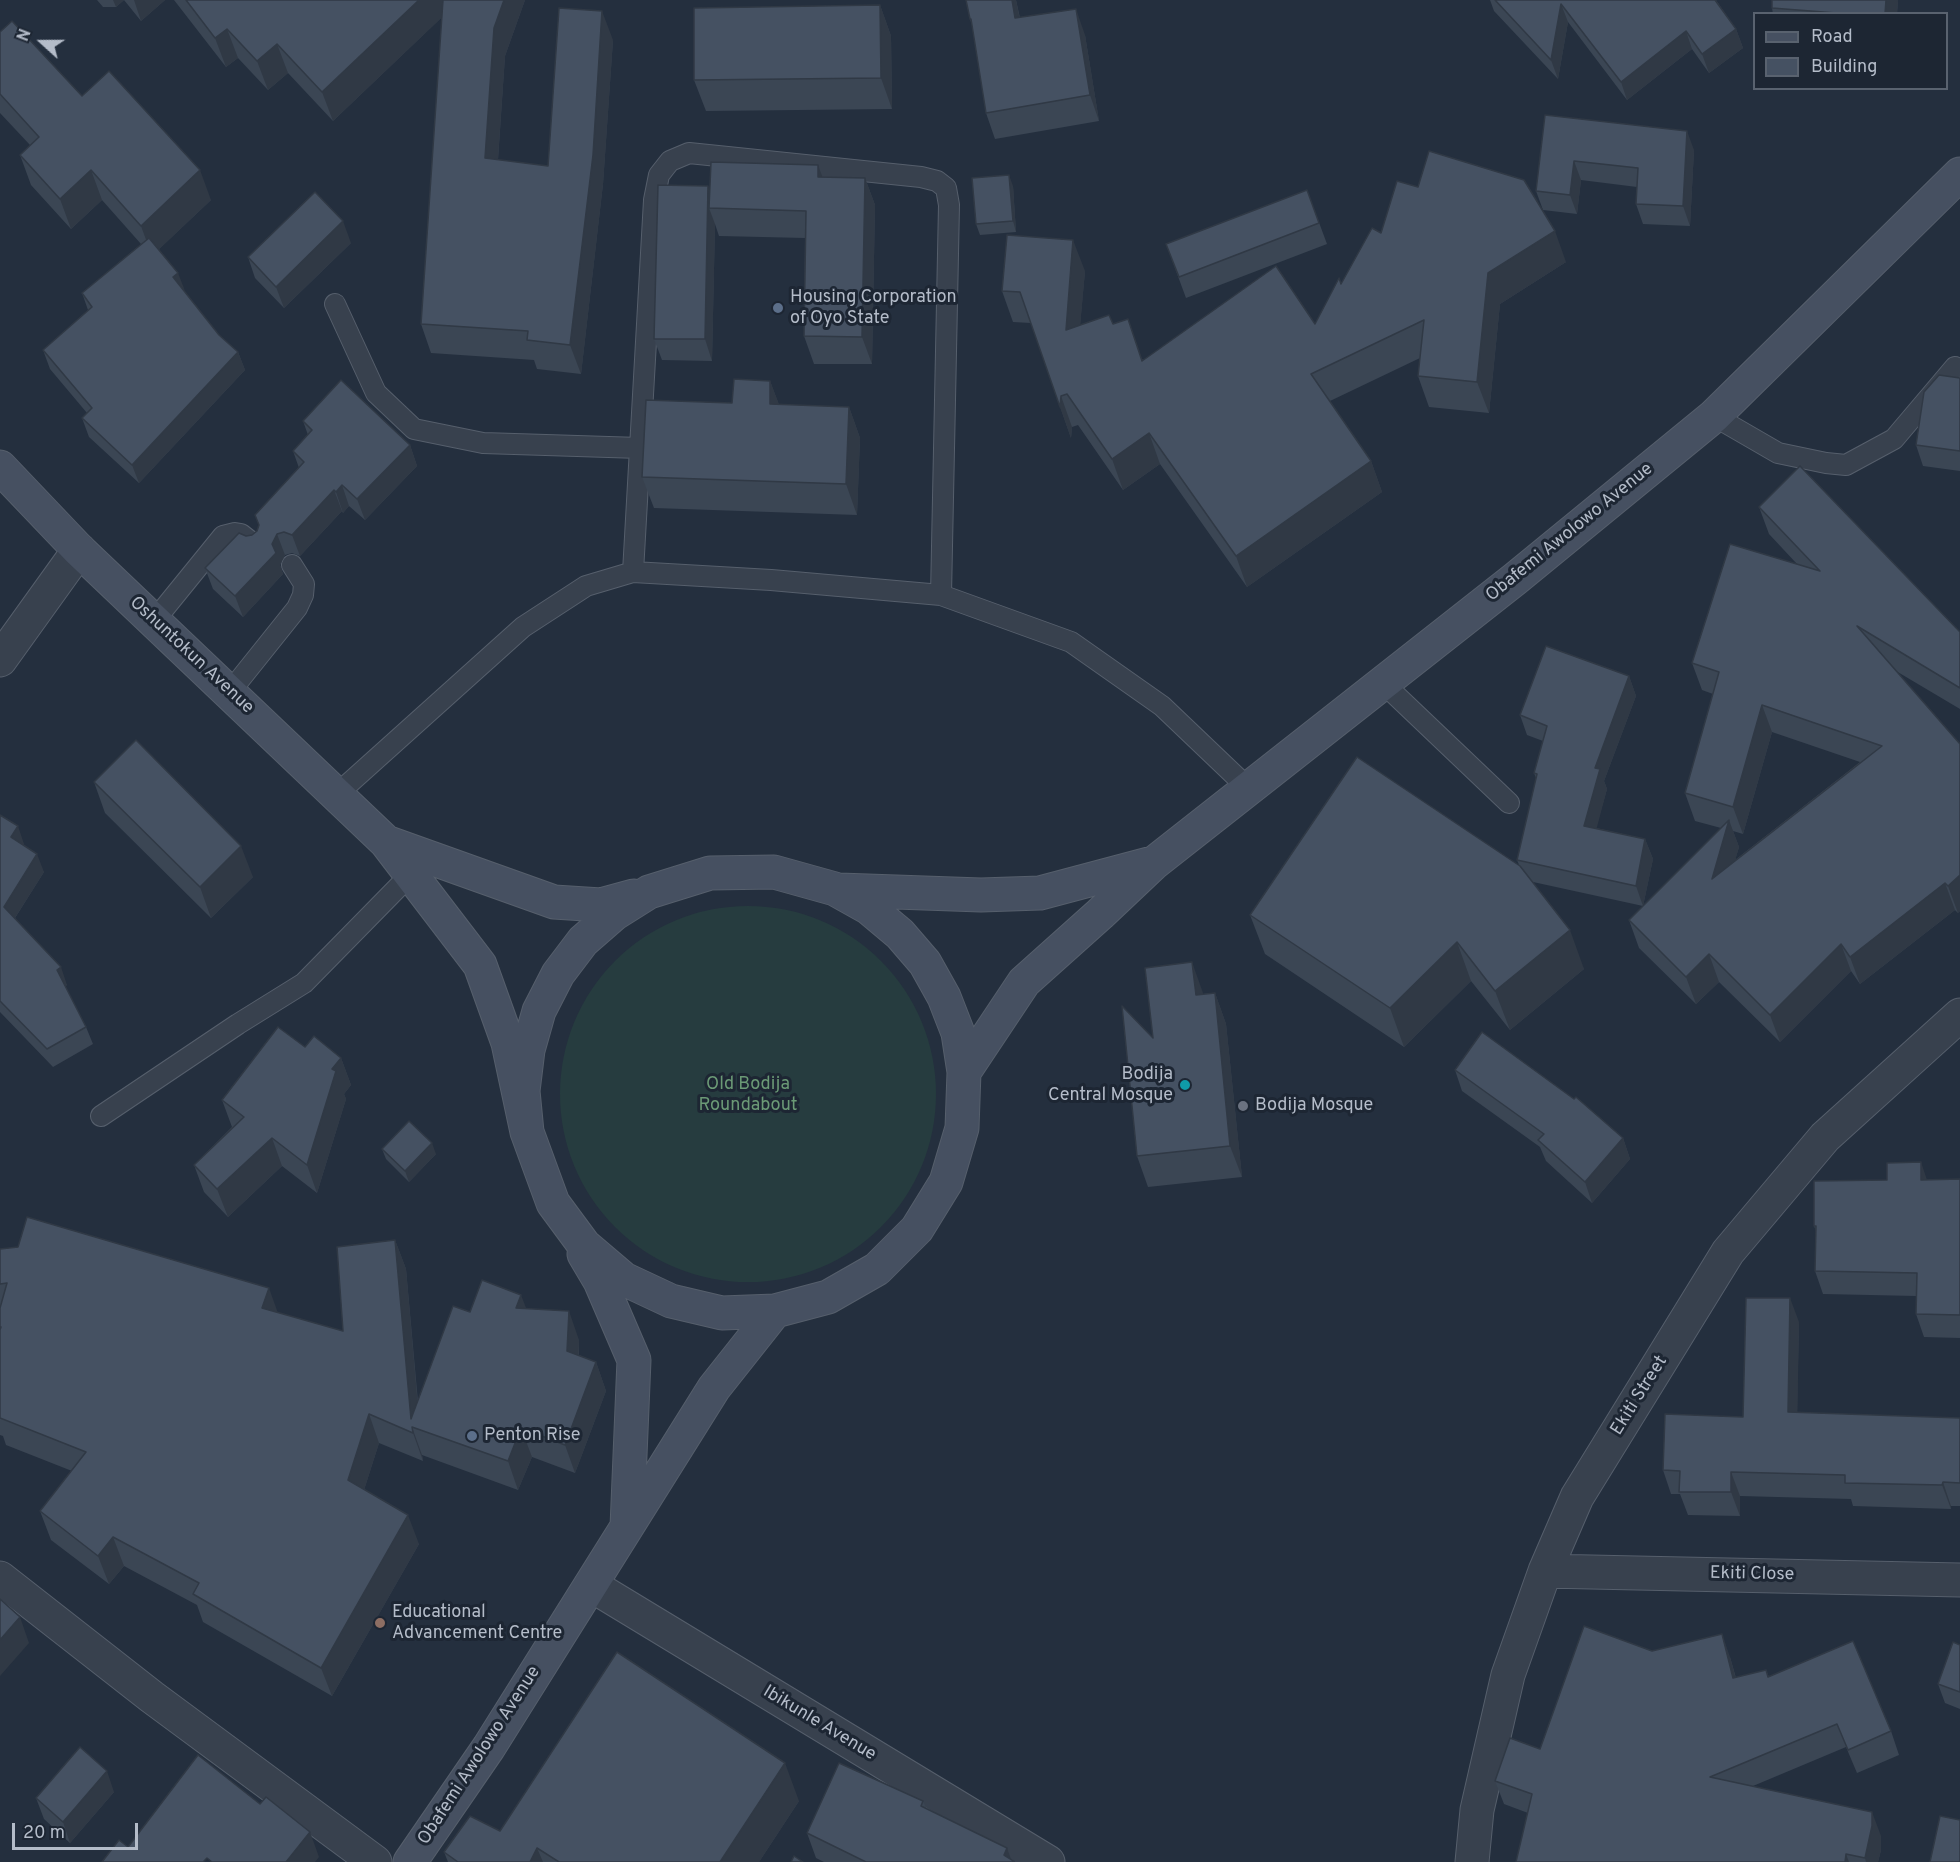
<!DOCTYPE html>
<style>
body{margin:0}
#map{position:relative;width:1960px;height:1862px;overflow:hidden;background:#242f3e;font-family:Overpass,sans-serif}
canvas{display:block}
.legend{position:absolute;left:1753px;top:12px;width:195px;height:78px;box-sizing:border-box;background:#1d2633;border:2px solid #59626f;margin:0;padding:8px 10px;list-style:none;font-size:18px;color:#b4bcc9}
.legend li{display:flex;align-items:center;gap:12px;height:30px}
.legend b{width:30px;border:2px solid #59626f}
.north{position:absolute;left:12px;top:12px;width:60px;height:60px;-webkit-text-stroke:4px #1d2633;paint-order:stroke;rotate:291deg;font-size:16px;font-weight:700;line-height:24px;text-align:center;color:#b4bcc9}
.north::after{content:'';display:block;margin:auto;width:21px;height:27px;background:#b4bcc9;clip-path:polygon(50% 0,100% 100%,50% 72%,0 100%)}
.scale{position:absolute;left:12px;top:1823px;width:126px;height:27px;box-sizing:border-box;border:3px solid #b4bcc9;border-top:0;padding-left:8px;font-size:18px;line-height:21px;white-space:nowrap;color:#b4bcc9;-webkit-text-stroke:4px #1d2633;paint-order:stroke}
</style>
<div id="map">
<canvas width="1960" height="1862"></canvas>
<ul class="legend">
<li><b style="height:8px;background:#465061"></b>Road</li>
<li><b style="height:16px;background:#455162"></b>Building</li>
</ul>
<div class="north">N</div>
<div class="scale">20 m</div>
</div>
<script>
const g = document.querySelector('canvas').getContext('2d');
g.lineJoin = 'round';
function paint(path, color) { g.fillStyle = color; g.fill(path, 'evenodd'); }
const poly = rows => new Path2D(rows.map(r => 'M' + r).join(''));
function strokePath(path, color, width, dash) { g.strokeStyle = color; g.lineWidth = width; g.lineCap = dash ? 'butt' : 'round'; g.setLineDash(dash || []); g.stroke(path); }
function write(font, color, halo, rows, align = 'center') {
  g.font = font + ' Overpass,sans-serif'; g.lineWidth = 6; g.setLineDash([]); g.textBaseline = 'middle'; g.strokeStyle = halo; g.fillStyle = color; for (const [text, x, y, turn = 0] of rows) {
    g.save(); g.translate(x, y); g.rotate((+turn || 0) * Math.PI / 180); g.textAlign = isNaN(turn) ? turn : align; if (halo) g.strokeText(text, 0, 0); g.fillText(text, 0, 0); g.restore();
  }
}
const green = poly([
 '560 1094a188 188 0 1 1 376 0a188 188 0 1 1-376 0Z'
]);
const service = poly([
 [335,304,376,393,414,429,483,443,640,448],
 [1714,416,1778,453,1826,463,1846,465,1894,439,1955,367],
 [633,572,654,200,659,175,670,161,689,153,921,177,937,181,946,188,949,205,941,595],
 [154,621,223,536,235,533,241,534,255,545],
 [1383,683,1509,803],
 [229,693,297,608,303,595,304,584,292,565],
 [336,795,523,627,586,586,633,572,771,580,941,595,1071,642,1162,706,1248,788],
 [101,1116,238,1024,304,983,411,874]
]);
const minor = poly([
 [0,660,79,550],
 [1545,1571,1960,1580],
 [0,1578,152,1697,375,1862],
 [591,1585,1048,1862],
 [1472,1862,1477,1810,1508,1675,1545,1571,1577,1497,1728,1252,1825,1137,1960,1015]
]);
const secondary = poly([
 [0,467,79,550,386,842,480,965,508,1043,527,1132,553,1203,584,1245,624,1279,671,1301,722,1313,775,1311,828,1297,877,1269,917,1229,946,1182,962,1128,964,1072,958,1033,944,997,925,963,900,934,869,908,835,889,774,872,710,873,649,892,614,914,583,941,558,974,539,1011,528,1050,523,1091,527,1132],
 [386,842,554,902,601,905,634,896],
 [839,890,981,895,1040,893,1149,864],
 [964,1072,1024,982,1100,914,1154,863,1515,579,1714,416,1960,174],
 [584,1254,600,1281,634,1360,627,1527],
 [410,1862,489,1747,714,1388,775,1311]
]);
const wall = poly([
 [97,0,124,0,116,7,103,7],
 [124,0,165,0,141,21],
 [174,0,525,0,505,56,498,160,548,166,613,40,603,184,581,374,537,369,534,360,431,353,421,324,442,17,333,121,288,73,268,90,238,58,226,67],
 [966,0,1016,0,1020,18,1085,35,1099,121,995,139,986,113,973,28,970,19],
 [1490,0,1716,0,1736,29,1743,48,1709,73,1692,49,1627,100,1568,22,1558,79,1494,11],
 [1772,0,1898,0,1897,14,1773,14,1772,8],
 [880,5,891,36,892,109,706,111,694,80],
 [0,32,211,200,159,249,184,292,219,335,238,352,245,370,139,483,89,437,82,418,87,413,50,369,43,350,88,310,82,293,141,244,102,200,71,229,31,185,20,155,30,145,0,113],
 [1545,115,1694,150,1690,226,1643,224,1636,204,1637,187,1581,180,1577,214,1543,210,1536,191],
 [822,177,865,178,875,205,872,364,814,364,804,336,805,238,719,236,715,224,712,361,662,360,654,339,710,191],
 [1013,186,1016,232,980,235,976,224],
 [1307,190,1327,244,1186,298,1166,244],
 [1381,233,1566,262,1500,304,1489,413,1429,407,1418,376,1420,358,1330,401,1371,461,1382,492,1247,587,1160,464,1123,490,1078,425,1072,427,1071,438,1031,323,1013,322,1002,291,1085,271,1080,325,1113,324,1143,360,1315,324,1341,284],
 [351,243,284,308,255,278,248,257],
 [1960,378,1960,471,1923,466,1916,445],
 [770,381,779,405,849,407,860,438,857,515,654,508,642,477,732,403],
 [303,421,410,445,417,466,365,520,349,506,343,513,342,511,300,556,292,553,285,555,280,565,283,574,243,617,213,589,205,568,246,536,252,535,257,531,299,468,293,451,308,435],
 [1759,507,1960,632,1960,709,1896,671,1960,744,1960,911,1958,913,1955,910,1860,984,1851,971,1780,1042,1719,982,1696,1004,1639,948,1629,920,1721,828,1695,821,1685,793,1713,694,1702,690,1692,663,1797,564,1769,534],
 [1772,732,1860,762,1735,860,1739,847,1733,831,1743,834],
 [1629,676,1636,696,1604,781,1607,789,1596,828,1645,839,1653,859,1643,906,1533,882,1584,969,1510,1030,1471,981,1404,1047,1265,954,1250,915,1519,865,1517,860,1536,778,1534,773,1543,741,1527,735,1520,715],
 [94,782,253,877,211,918,105,813],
 [0,815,24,844,23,845,44,872,15,918,67,985,65,986,86,1027,93,1044,53,1067,0,1012],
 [1215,993,1226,1024,1242,1177,1148,1187,1137,1156,1153,1038,1203,994],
 [305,1047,341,1058,351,1085,344,1094,346,1099,317,1193,282,1166,228,1217,204,1192,194,1165,232,1127,222,1100],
 [1455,1070,1623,1138,1630,1159,1592,1203,1546,1161,1540,1147,1462,1091],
 [382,1149,436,1154,409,1182,386,1159],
 [1960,1179,1960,1338,1924,1337,1916,1314,1916,1296,1823,1294,1815,1271,1816,1231,1814,1226,1927,1180],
 [395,1240,406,1269,418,1402,470,1312,527,1309,579,1340,579,1355,596,1362,606,1391,575,1473,532,1457,518,1490,422,1455,423,1461,379,1443,364,1490,419,1544,332,1696,203,1622,197,1605,124,1566,109,1584,51,1540,40,1511,72,1471,6,1445,3,1436,0,1435,0,1249,277,1312,343,1331],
 [1799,1322,1797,1413,1960,1418,1960,1506,1951,1506,1951,1509,1853,1506,1851,1499,1740,1496,1740,1516,1688,1515,1680,1494,1671,1494,1663,1470,1743,1417],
 [1960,1645,1960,1709,1945,1703,1938,1684],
 [1652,1651,1730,1657,1736,1678,1766,1670,1769,1677,1891,1731,1899,1755,1857,1773,1846,1747,1753,1786,1881,1836,1881,1850,1878,1862,1516,1862,1528,1813,1504,1804,1495,1781,1540,1749],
 [114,1792,70,1843,44,1819,36,1798],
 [799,1801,759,1862,448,1862,444,1852,500,1831],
 [923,1801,926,1808,1015,1862,824,1862,816,1858,807,1833]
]);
const shadedWall = poly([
 [113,0,124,0,116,7],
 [134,0,165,0,141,21],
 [419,0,454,0,455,5,333,121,322,92],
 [504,0,525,0,505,56,496,187,485,158,494,28],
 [1012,0,1016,0,1025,45,1015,18],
 [1886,0,1898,0,1897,14,1885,14],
 [1561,4,1568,22,1558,79,1551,60],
 [880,5,891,36,892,109,881,78],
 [1076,9,1085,35,1099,121,1090,95],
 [602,11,613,40,603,184,581,374,570,345],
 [227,29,238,58,226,67,215,38],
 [1736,29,1743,48,1709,73,1702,54],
 [1686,31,1692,49,1627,100,1621,82],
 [277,44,288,73,268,90,257,61],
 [1687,131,1694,150,1690,226,1683,206],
 [1574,161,1581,180,1577,214,1570,195],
 [818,165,828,192,818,177],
 [91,170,102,200,71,229,60,199],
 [200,170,211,200,152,256,141,226],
 [1009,175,1013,186,1016,232,1013,221],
 [865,178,875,205,872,364,862,337],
 [708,186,715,207,709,208,715,224,712,361,705,339],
 [343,221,351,243,284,308,276,287],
 [1555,231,1566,262,1500,304,1489,413,1477,382,1488,273],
 [1073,240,1085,271,1077,361,1066,330],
 [178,273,185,291,173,277],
 [1128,319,1139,350,1153,392,1142,361],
 [238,352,245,370,139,483,132,465],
 [770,381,782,412,770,404],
 [1061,396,1072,427,1071,438,1060,407],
 [849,407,860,438,857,515,846,484],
 [1149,433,1160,464,1123,490,1112,459],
 [410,445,417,466,365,520,357,499],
 [1371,461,1382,492,1247,587,1236,556],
 [342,485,349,506,343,513,336,492],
 [334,490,342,511,300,556,292,535],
 [277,534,285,555,280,565,283,574,243,617,235,596,272,544],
 [1629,676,1636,696,1604,781,1607,789,1592,846,1584,826,1595,768],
 [1762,705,1772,732,1743,834,1733,807],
 [1729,820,1739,847,1722,906,1712,879],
 [18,826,24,844,18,855,11,837],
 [1645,839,1653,859,1643,906,1636,886],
 [241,846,253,877,211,918,200,887],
 [37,854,44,872,11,924,4,907],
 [1960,875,1960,911,1958,913,1948,886],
 [1945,883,1955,910,1860,984,1850,957],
 [1570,930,1584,969,1510,1030,1495,991],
 [1457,942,1471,981,1404,1047,1390,1008],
 [1841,944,1851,971,1780,1042,1770,1015],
 [1709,954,1719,982,1696,1004,1686,977],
 [1192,962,1203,993,1207,1026,1196,995],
 [61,967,67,985,63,988,57,970],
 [1215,993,1226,1024,1242,1177,1230,1146],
 [341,1058,351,1085,344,1094,346,1099,317,1193,307,1165,332,1069],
 [272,1138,282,1166,228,1217,217,1189],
 [1623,1138,1630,1159,1592,1203,1585,1182],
 [432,1143,436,1154,409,1182,405,1171],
 [1921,1162,1929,1186,1921,1180],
 [395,1240,406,1269,420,1430,411,1419],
 [269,1288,279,1316,262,1308],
 [521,1295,532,1323,516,1308],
 [1790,1298,1799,1322,1797,1436,1788,1412],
 [569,1311,579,1340,578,1380,567,1351],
 [596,1362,606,1391,575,1473,565,1445],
 [369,1414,379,1443,358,1509,348,1480],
 [412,1427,422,1455,423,1461,413,1433],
 [521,1428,532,1457,518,1490,508,1461],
 [1731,1472,1740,1496,1740,1516,1731,1492],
 [1943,1482,1951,1506,1951,1509,1942,1485],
 [408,1515,419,1544,332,1696,321,1668],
 [113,1537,124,1566,109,1584,98,1556],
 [20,1617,29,1643,0,1676,0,1640],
 [1722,1634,1730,1657,1742,1702,1733,1678],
 [785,1763,799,1801,759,1862,720,1862],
 [107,1771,114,1792,70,1843,63,1822],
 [1872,1812,1881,1836,1881,1850,1878,1862,1866,1862,1865,1858],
 [310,1832,319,1857,315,1862,286,1862],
 [537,1848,543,1862,530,1862],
 [1007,1848,1012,1862,1004,1855],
 [1846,1854,1849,1862,1845,1862]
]);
const building = poly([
 [186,0,419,0,322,92,277,44,257,61,227,29,215,38,186,0],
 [443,0,504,0,494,28,485,158,548,166,559,8,602,11,593,155,570,345,527,340,528,331,421,324,443,0],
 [966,0,1012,0,1015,18,1076,9,1090,95,986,113,971,19,970,19,966,0],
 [1495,0,1715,0,1736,29,1702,54,1686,31,1621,82,1561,4,1551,60,1495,0],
 [1772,0,1886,0,1885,14,1849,14,1772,8,1772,0],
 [880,5,881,78,694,80,694,8,880,5],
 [12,21,82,96,109,71,200,170,141,226,91,170,60,199,20,155,39,137,0,94,0,32,12,21],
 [1545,115,1687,131,1683,206,1636,204,1638,168,1574,161,1570,195,1536,191,1545,115],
 [1429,151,1524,180,1555,231,1488,273,1477,382,1418,376,1424,320,1311,374,1371,461,1236,556,1149,433,1112,459,1067,394,1061,396,1060,407,1020,292,1002,291,1007,235,1073,240,1066,330,1109,315,1113,324,1128,319,1142,361,1276,266,1315,324,1339,278,1341,284,1372,228,1381,233,1397,181,1418,187,1429,151],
 [711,162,818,165,818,177,865,178,862,337,804,336,806,211,709,208,711,162],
 [1009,175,1013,221,976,224,972,178,1009,175],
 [658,185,708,186,705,339,654,339,658,185],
 [1307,190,1319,223,1179,277,1166,244,1307,190],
 [315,192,343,221,276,287,248,257,315,192],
 [149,238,178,273,173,277,219,335,238,352,132,465,82,418,92,408,43,350,92,307,82,293,149,238],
 [1939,375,1960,378,1960,451,1916,445,1924,392,1939,375],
 [734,379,770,381,770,404,849,407,846,484,642,477,646,400,732,403,734,379],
 [341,380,410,445,357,499,342,485,336,492,334,490,292,535,284,532,277,534,272,544,276,553,235,596,205,568,239,533,246,536,252,535,257,531,259,525,255,515,304,462,293,451,312,430,303,421,341,380],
 [1800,466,1960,632,1960,688,1857,626,1960,744,1960,875,1948,886,1945,883,1850,957,1841,944,1770,1015,1709,954,1686,977,1629,920,1729,820,1712,879,1882,746,1762,705,1733,807,1685,793,1719,672,1692,663,1730,544,1820,571,1759,507,1800,466],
 [1546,646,1629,676,1595,768,1600,769,1584,826,1645,839,1636,886,1517,860,1537,774,1534,773,1547,726,1520,715,1546,646],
 [136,740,241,846,200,887,94,782,136,740],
 [1357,757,1520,866,1570,930,1495,991,1457,942,1390,1008,1250,915,1357,757],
 [0,815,18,826,11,837,37,854,4,907,61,967,57,970,86,1027,47,1049,0,1001,0,815],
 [1192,962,1196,995,1215,993,1230,1146,1137,1156,1122,1006,1153,1038,1145,968,1192,962],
 [278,1027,305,1047,314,1036,341,1058,332,1069,336,1071,307,1165,272,1138,217,1189,194,1165,244,1117,222,1100,278,1027],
 [1482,1032,1574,1099,1576,1097,1623,1138,1585,1182,1538,1140,1544,1134,1455,1070,1482,1032],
 [409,1121,432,1143,405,1171,382,1149,409,1121],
 [1921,1162,1921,1180,1960,1179,1960,1315,1916,1314,1917,1273,1815,1271,1816,1226,1814,1226,1814,1181,1887,1180,1887,1163,1921,1162],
 [27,1217,269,1288,262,1308,343,1331,337,1247,395,1240,411,1419,453,1306,470,1312,482,1280,521,1295,516,1308,569,1311,567,1351,596,1362,565,1445,521,1428,508,1461,412,1427,413,1433,369,1414,348,1480,408,1515,321,1668,193,1594,199,1583,113,1537,98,1556,40,1511,86,1452,0,1418,0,1330,1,1327,0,1327,0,1308,7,1283,0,1284,0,1249,18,1247,27,1217],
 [1746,1298,1790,1298,1788,1412,1960,1418,1960,1483,1943,1482,1942,1485,1845,1483,1845,1475,1731,1472,1731,1492,1679,1492,1680,1471,1663,1470,1665,1414,1743,1417,1746,1298],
 [0,1599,20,1617,0,1640,0,1599],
 [1584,1626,1652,1651,1722,1634,1733,1678,1766,1670,1768,1677,1853,1641,1891,1731,1848,1750,1837,1724,1710,1777,1872,1812,1872,1826,1865,1858,1846,1854,1845,1862,1516,1862,1532,1794,1495,1781,1510,1738,1540,1749,1584,1626],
 [1953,1642,1960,1645,1960,1692,1938,1684,1953,1642],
 [617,1652,785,1763,720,1862,559,1862,537,1848,530,1862,458,1862,444,1852,470,1816,500,1831,617,1652],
 [80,1747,107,1771,63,1822,36,1798,80,1747],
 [198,1755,260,1804,266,1797,310,1832,286,1862,212,1862,207,1858,203,1862,102,1862,119,1840,128,1847,198,1755],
 [839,1763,923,1801,921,1806,1007,1848,1004,1855,1015,1862,866,1862,807,1833,839,1763],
 [1940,1816,1960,1820,1960,1862,1930,1862,1940,1816],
 [794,1856,803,1862,791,1862,794,1856]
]);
const markers = [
 [778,308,6,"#5c6f8a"],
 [1185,1085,6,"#0f9aa8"],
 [1243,1106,6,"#6b7280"],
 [472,1436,6,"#5c6f8a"],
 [380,1623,6,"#8d6e63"]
];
const poiNames = [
 ["Housing Corporation",790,298],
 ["of Oyo State",790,319],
 ["Bodija",1173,1075,"right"],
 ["Central Mosque",1173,1096,"right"],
 ["Bodija Mosque",1255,1106],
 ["Penton Rise",484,1436],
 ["Educational",392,1613],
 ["Advancement Centre",392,1634]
];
const streetNames = [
 ["Obafemi Awolowo Avenue",1570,533,-39],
 ["Oshuntokun Avenue",191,656,43],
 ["Ekiti Street",1640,1396,-58],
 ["Ekiti Close",1752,1575,1],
 ["Ibikunle Avenue",819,1724,31],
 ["Obafemi Awolowo Avenue",480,1756,-57]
];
const parkNames = [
 ["Old Bodija",748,1085],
 ["Roundabout",748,1106]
];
paint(green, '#263c3f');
strokePath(service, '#565f6c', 22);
strokePath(minor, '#565f6c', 35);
strokePath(secondary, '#565f6c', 35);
strokePath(service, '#38414e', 20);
strokePath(minor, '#38414e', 33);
strokePath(secondary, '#465061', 33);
paint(wall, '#3b4654');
paint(shadedWall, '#303945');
paint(building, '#455162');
strokePath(building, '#303945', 1.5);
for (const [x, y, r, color] of markers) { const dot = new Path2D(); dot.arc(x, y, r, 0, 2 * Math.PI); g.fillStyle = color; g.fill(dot); strokePath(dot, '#1d2633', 2); }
write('18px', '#b4bcc9', '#1d2633', poiNames, 'left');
write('18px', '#b4bcc9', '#1d2633', streetNames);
write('18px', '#6b9a76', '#1d2633', parkNames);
</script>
